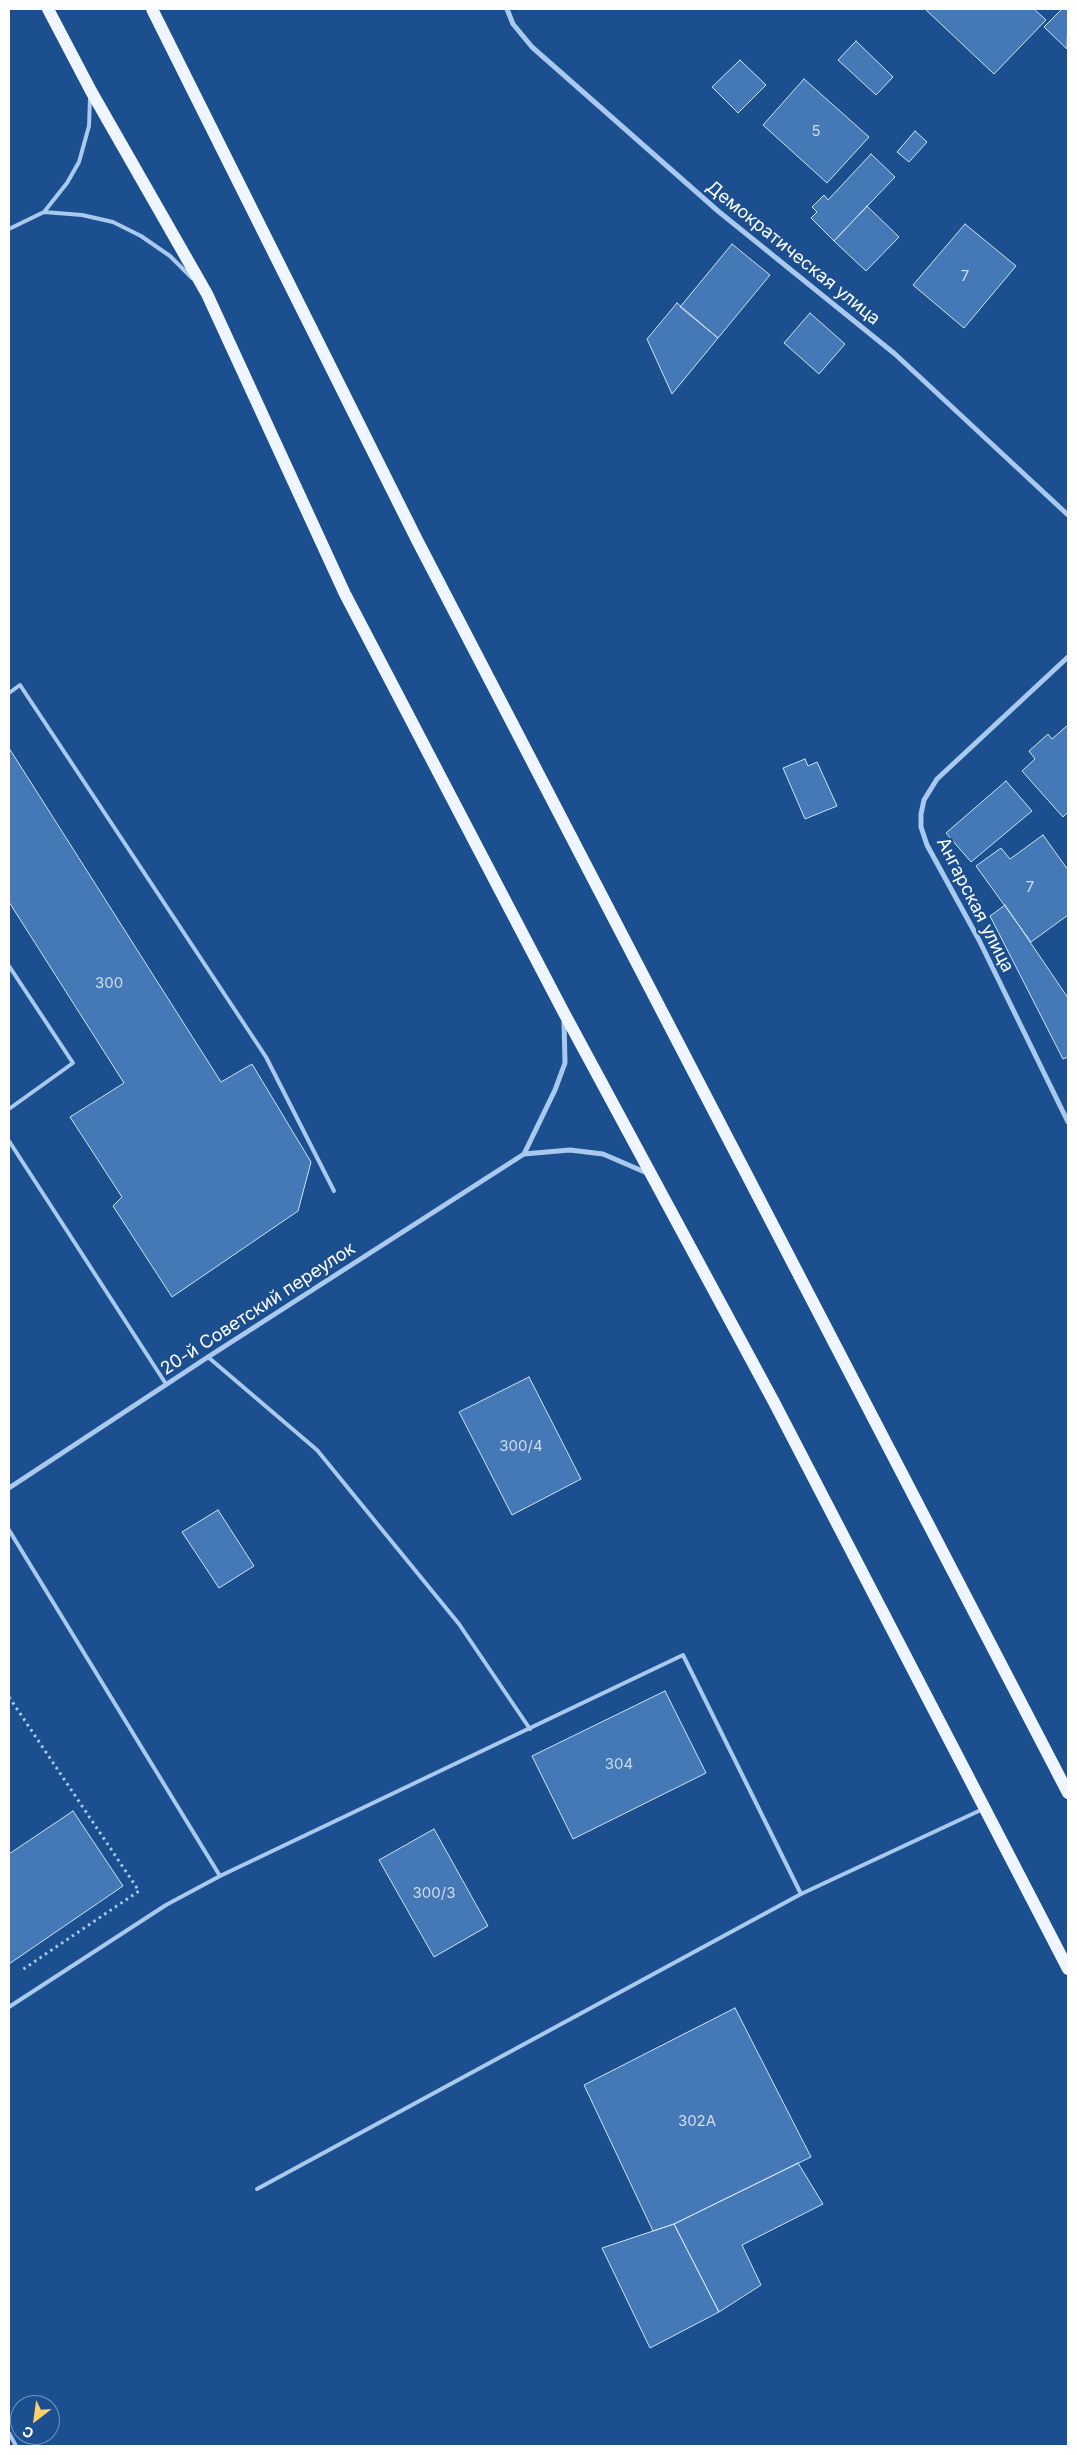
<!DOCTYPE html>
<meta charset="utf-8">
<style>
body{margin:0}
#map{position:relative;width:1077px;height:2455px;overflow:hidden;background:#1b4f8f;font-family:Inter,sans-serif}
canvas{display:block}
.frame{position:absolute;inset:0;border:10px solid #fff;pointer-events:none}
.north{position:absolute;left:10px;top:2395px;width:50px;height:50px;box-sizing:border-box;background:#1b4f8f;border:1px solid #7695bc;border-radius:50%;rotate:210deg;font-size:14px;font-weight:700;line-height:20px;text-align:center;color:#fff}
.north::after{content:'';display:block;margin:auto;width:18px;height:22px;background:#ffd166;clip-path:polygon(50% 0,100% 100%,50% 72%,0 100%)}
</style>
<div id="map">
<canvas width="1077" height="2455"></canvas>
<div class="frame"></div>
<div class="north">С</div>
</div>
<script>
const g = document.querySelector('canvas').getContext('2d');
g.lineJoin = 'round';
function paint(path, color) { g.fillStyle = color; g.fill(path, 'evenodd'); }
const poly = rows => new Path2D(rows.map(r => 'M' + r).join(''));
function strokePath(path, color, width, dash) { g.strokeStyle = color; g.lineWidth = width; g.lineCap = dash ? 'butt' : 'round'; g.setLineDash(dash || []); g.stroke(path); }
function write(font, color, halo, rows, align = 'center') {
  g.font = font + ' Inter,sans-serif'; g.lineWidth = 4.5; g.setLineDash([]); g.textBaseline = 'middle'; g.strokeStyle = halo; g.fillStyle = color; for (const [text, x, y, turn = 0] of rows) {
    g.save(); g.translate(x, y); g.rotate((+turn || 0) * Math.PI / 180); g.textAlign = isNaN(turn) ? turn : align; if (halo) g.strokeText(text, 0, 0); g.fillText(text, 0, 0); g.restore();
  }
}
const building = poly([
 [925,9,1034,9,1046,20,994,74,925,9],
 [1062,9,1068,9,1067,49,1044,27,1062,9],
 [856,41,893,77,876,95,838,60,856,41],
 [740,60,766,85,738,113,712,87,740,60],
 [804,79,869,137,827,183,763,125,804,79],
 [915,131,927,142,909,162,897,152,915,131],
 [871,154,895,177,834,241,811,218,817,212,812,207,824,195,828,200,871,154],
 [867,206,899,237,866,271,834,241,867,206],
 [965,224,1016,266,964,328,913,285,965,224],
 [732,244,770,275,718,338,680,307,732,244],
 [677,303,718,338,672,394,647,339,677,303],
 [810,313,845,344,819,374,784,343,810,313],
 [1068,725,1068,812,1063,817,1022,771,1035,759,1029,751,1048,734,1052,739,1068,725],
 [9,748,221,1082,252,1064,311,1162,298,1211,172,1297,113,1206,122,1197,70,1117,124,1083,9,902,9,748],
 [805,759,808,766,817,762,837,806,805,819,783,768,805,759],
 [1006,781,1032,811,971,862,946,833,1006,781],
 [1043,835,1068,870,1068,915,1031,942,976,866,1001,848,1010,859,1043,835],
 [1005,905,1068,998,1068,1057,1063,1059,990,916,1005,905],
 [529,1377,581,1479,512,1515,459,1412,529,1377],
 [218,1510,254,1566,219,1588,182,1532,218,1510],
 [665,1691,706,1773,573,1839,532,1756,665,1691],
 [73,1811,123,1886,9,1964,9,1854,73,1811],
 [434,1829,488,1926,434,1957,379,1860,434,1829],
 [735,2008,811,2157,674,2224,653,2231,584,2085,735,2008],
 [798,2163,823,2204,742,2245,761,2285,719,2312,674,2224,798,2163],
 [674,2224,719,2312,650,2348,602,2248,674,2224]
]);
const path = poly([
 [9,1697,139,1891,22,1970]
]);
const lane = poly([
 [44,212,82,215,113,222,141,236,170,256,192,278],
 [9,229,44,212,67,183,79,162,89,126,90,98],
 [9,693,20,685,266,1057,334,1191],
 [9,966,73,1063,9,1109],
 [9,1141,166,1384],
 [208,1357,317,1450,459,1624,530,1729],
 [9,1530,220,1876,166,1905,9,2007],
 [220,1876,683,1655,801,1894],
 [257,2189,801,1894,983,1809],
 [9,2433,16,2446]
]);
const street = poly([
 [507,9,513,24,532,47,718,211,895,354,1068,515],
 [1068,1122,979,940,927,845,921,827,921,814,924,800,937,779,1068,657],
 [524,1154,555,1090,565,1063,564,1021],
 [9,1488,208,1357,524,1154,570,1150,603,1154,647,1173]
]);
const primary = poly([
 [48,9,91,91,207,294,345,594,563,1011,775,1404,1068,1969],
 [152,9,417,540,1068,1793]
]);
const numberNames = [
 ["5",816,131],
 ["7",965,276],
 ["7",1030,887],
 ["300",109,983],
 ["300/4",521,1446],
 ["304",619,1764],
 ["300/3",434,1893],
 ["302А",697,2121]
];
const streetNames = [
 ["Демократическая улица",793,253,39],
 ["Ангарская улица",975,905,63],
 ["20-й Советский переулок",258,1309,-33]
];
paint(building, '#4478b7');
strokePath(building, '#cfe3fa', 1);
strokePath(path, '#a9c9ee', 3, [2.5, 4]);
strokePath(lane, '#a9c9ee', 4);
strokePath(street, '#a9c9ee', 5);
strokePath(primary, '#f0f6ff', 12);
write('15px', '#d0dded', null, numberNames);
write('18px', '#fff', '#1b4f8f', streetNames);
</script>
